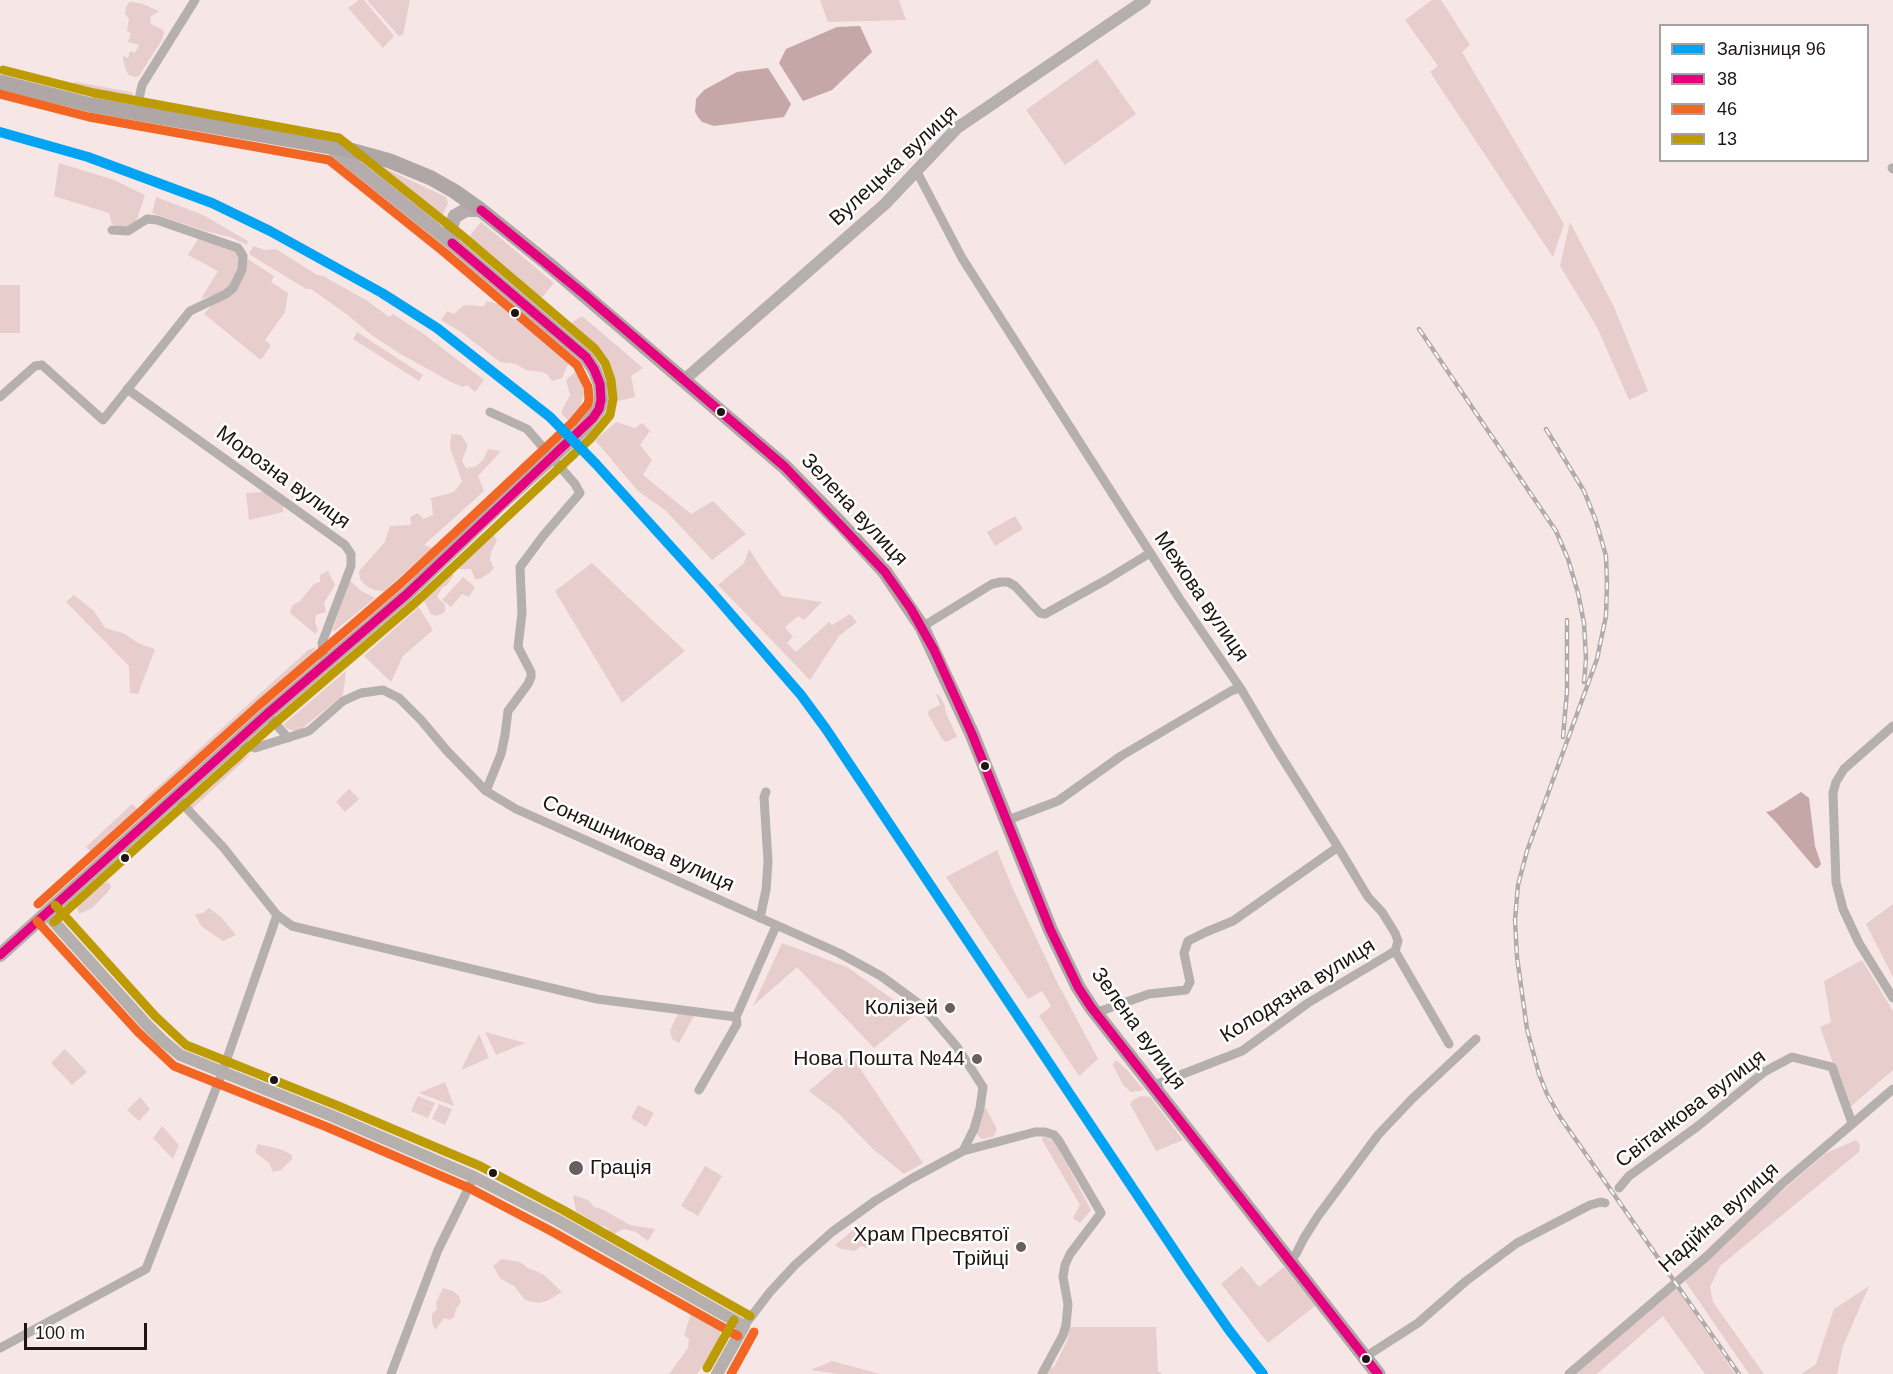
<!DOCTYPE html>
<meta charset="utf-8">
<style>
body{margin:0}
#map{position:relative;width:1893px;height:1374px;overflow:hidden;background:#f6e7e6;font-family:Helvetica,sans-serif}
canvas{display:block}
.legend{position:absolute;left:1659px;top:24px;width:210px;height:138px;box-sizing:border-box;background:#fff;border:2px solid #a5a1a1;margin:0;padding:8px 10px;list-style:none;font-size:18px;color:#1e1514}
.legend li{display:flex;align-items:center;gap:12px;height:30px}
.legend b{width:30px;border:2px solid #a5a1a1}
.scale{position:absolute;left:24px;top:1323px;width:123px;height:27px;box-sizing:border-box;border:3px solid #1e1514;border-top:0;padding-left:8px;font-size:18px;line-height:21px;white-space:nowrap;color:#1e1514;-webkit-text-stroke:4px #fff;paint-order:stroke}
</style>
<div id="map">
<canvas width="1893" height="1374"></canvas>
<ul class="legend">
<li><b style="height:8px;background:#02a3f3"></b>Залізниця 96</li>
<li><b style="height:8px;background:#e5007d"></b>38</li>
<li><b style="height:8px;background:#f26522"></b>46</li>
<li><b style="height:8px;background:#bc9b04"></b>13</li>
</ul>
<div class="scale">100 m</div>
</div>
<script>
const g = document.querySelector('canvas').getContext('2d');
g.lineJoin = 'round';
function paint(path, color) { g.fillStyle = color; g.fill(path, 'evenodd'); }
const poly = rows => new Path2D(rows.map(r => 'M' + r).join(''));
function strokePath(path, color, width, dash) { g.strokeStyle = color; g.lineWidth = width; g.lineCap = dash ? 'butt' : 'round'; g.setLineDash(dash || []); g.stroke(path); }
function write(font, color, halo, rows, align = 'center') {
  g.font = font + ' Helvetica,sans-serif'; g.lineWidth = 5; g.setLineDash([]); g.textBaseline = 'middle'; g.strokeStyle = halo; g.fillStyle = color; for (const [text, x, y, turn = 0] of rows) {
    g.save(); g.translate(x, y); g.rotate((+turn || 0) * Math.PI / 180); g.textAlign = isNaN(turn) ? turn : align; if (halo) g.strokeText(text, 0, 0); g.fillText(text, 0, 0); g.restore();
  }
}
const green = poly([
 [359,0,364,0,394,36,383,48,348,8],
 [367,0,410,0,403,35,399,36,397,34],
 [820,0,899,0,906,20,828,22],
 [1432,0,1441,0,1470,45,1462,52,1564,224,1553,257,1430,72,1438,66,1405,20],
 [130,2,140,3,159,11,150,17,151,24,163,30,164,33,162,40,139,76,135,77,129,75,126,70,123,59,123,56,128,58,130,51,135,53,139,45,128,42,131,33,127,31,129,19,125,14,126,7],
 [1097,59,1136,114,1065,165,1026,110],
 [76,82,131,92,135,97,133,100,69,88,70,84],
 [59,163,114,180,145,195,136,222,128,226,120,227,112,224,109,213,54,196],
 [378,165,446,197,448,203,439,222,435,223,375,173],
 [156,197,203,215,248,241,247,245,230,237,205,231,152,213],
 [481,222,554,283,539,301,466,240],
 [1570,222,1614,307,1648,391,1629,400,1597,327,1560,266],
 [199,237,233,250,238,255,241,262,231,287,223,293,201,299,218,271,188,255],
 [253,246,265,250,276,249,317,275,323,276,366,300,389,317,393,314,425,335,484,380,475,392,467,385,463,387,451,382,399,353,373,336,345,313,311,289,306,289,249,254],
 [246,258,274,276,271,282,288,293,285,312,265,340,271,345,261,360,204,314,213,304,223,299],
 [0,285,20,285,20,333,0,333],
 [487,301,501,305,569,362,562,378,552,381,547,374,542,372,526,370,516,364,500,362,461,332,441,320,447,311,454,314,464,305,484,306],
 [582,316,643,368,631,376,635,397,614,402,610,377,603,361,593,348,568,325],
 [357,332,423,375,419,381,353,339],
 [575,372,582,383,584,393,579,410,569,421,562,414,562,410,570,395,566,380],
 [616,422,635,428,642,423,650,431,640,445,652,460,643,475,691,514,713,501,746,534,712,560,665,510,638,491,595,440],
 [451,434,461,435,467,444,467,448,462,461,466,468,475,467,484,459,488,449,501,451,478,476,484,491,424,545,432,548,384,591,374,590,365,585,360,579,359,571,385,542,390,526,411,525,413,538,410,517,418,513,423,519,433,515,431,498,454,492,462,481,450,448],
 [265,492,283,507,283,512,249,520,246,493],
 [1015,516,1023,529,995,546,987,532],
 [492,531,497,541,491,552,490,560,494,568,488,574,480,579,475,579,471,569,453,569],
 [749,549,766,575,782,596,822,602,804,620,798,616,785,627,793,637,787,643,796,652,829,622,832,625,850,614,857,622,839,636,810,680,718,585,744,563],
 [592,563,685,651,622,703,555,591],
 [328,571,335,585,324,603,326,612,316,615,315,622,318,630,315,634,290,613,292,606,300,601,314,584,320,582,320,575],
 [450,572,454,575,448,584,442,588,437,597,445,605,445,612,437,616,431,614,424,601,424,594],
 [463,577,475,587,469,597,462,594,451,607,442,600],
 [350,580,360,590,375,598,337,629,332,632],
 [74,595,94,611,105,628,123,633,140,644,155,649,138,694,130,693,129,666,66,602],
 [419,607,433,630,403,656,391,682,364,656],
 [316,647,310,662,297,674,293,671,153,800,155,803,149,808,142,801,308,650],
 [346,671,343,695,300,730,294,731,286,728,284,724],
 [936,694,939,695,945,706,946,713,957,737,946,742,942,739,928,714,929,710,940,705],
 [251,754,192,809,187,803,188,796,231,763],
 [349,789,359,799,345,812,336,802],
 [132,804,140,812,93,854,86,847],
 [997,850,1013,889,1057,982,1098,1059,1079,1076,1039,1016,1051,1006,1042,991,1028,999,946,877],
 [109,882,111,887,107,893,92,908,79,914,77,908,82,901,101,884],
 [1893,904,1893,977,1866,924],
 [209,908,221,917,236,935,223,941,201,926,195,914,203,913],
 [782,943,847,967,915,1015,874,1048,797,967,753,1006],
 [1862,960,1893,1011,1893,1070,1849,1108,1820,1027,1831,1022,1824,981],
 [678,1014,694,1016,679,1043,672,1039,670,1030],
 [485,1032,525,1043,496,1055],
 [479,1034,489,1058,461,1070],
 [65,1049,87,1072,72,1085,51,1063],
 [851,1055,923,1163,904,1174,873,1149,839,1114,809,1091],
 [1116,1060,1127,1070,1144,1090,1131,1092,1123,1085,1113,1065],
 [445,1082,454,1106,419,1093],
 [418,1096,435,1103,428,1118,411,1111],
 [1141,1096,1150,1097,1183,1140,1156,1151,1130,1104,1133,1100],
 [140,1097,150,1109,139,1121,127,1110],
 [439,1104,452,1109,445,1125,432,1119],
 [638,1105,654,1113,646,1127,631,1118],
 [986,1108,997,1130,993,1137,981,1139,977,1134,977,1130,984,1109],
 [162,1126,179,1145,173,1159,153,1138],
 [1043,1136,1055,1142,1091,1210,1080,1223,1073,1218,1080,1205,1042,1140],
 [1856,1140,1860,1145,1859,1152,1720,1266,1710,1287,1713,1302,1764,1374,1749,1374,1685,1281,1751,1218,1826,1153],
 [258,1144,280,1149,292,1155,292,1159,281,1170,273,1172,269,1163,255,1152],
 [705,1166,722,1176,698,1216,681,1206],
 [573,1195,588,1200,594,1207,602,1209,630,1225,655,1229,648,1241,636,1232,624,1229,613,1234,606,1227,599,1225,576,1211],
 [859,1225,874,1235,867,1248,861,1246,855,1251,841,1249,835,1245],
 [502,1259,520,1262,528,1268,536,1271,544,1275,562,1292,547,1301,538,1303,525,1300,514,1286,501,1279,493,1266],
 [1242,1266,1259,1287,1284,1267,1315,1306,1268,1343,1221,1284],
 [1869,1286,1843,1346,1837,1374,1801,1374,1816,1364,1834,1309],
 [1676,1287,1735,1374,1705,1374,1663,1316,1597,1374,1575,1374],
 [443,1288,453,1291,459,1296,461,1302,456,1309,454,1317,450,1320,444,1318,435,1330,432,1322,432,1314,437,1309,436,1303],
 [691,1314,699,1315,716,1322,720,1327,720,1335,714,1350,697,1374,669,1374,688,1348,689,1339,684,1335],
 [1069,1327,1156,1327,1158,1372,1161,1372,1161,1374,1047,1374,1049,1368,1054,1367,1068,1339],
 [832,1361,880,1374,838,1374,811,1370]
]);
const water = poly([
 [860,26,872,52,832,90,803,101,779,63,786,49,837,27],
 [768,68,791,104,784,117,714,126,702,122,698,117,695,112,696,99,704,90,737,72],
 [1801,792,1809,798,1815,846,1821,864,1818,868,1815,868,1775,821,1766,812,1773,810]
]);
const minor = poly([
 [136,113,142,85,195,0],
 [1892,168,1893,169],
 [916,170,962,258,1179,598,1241,689,1274,745,1338,847,1368,897,1382,912,1395,933,1398,941,1395,951,1449,1044],
 [127,389,345,545,351,554,351,566,322,643,325,664],
 [0,397,35,366,42,365,103,420,190,311,226,294,233,288,242,270,243,256,238,248,157,220,147,219,128,231,112,230],
 [922,627,992,584,1001,582,1008,582,1015,586,1040,613,1045,614,1106,580,1150,553],
 [267,714,288,738],
 [1893,726,1844,769,1836,782,1833,793,1836,882,1843,909,1859,943,1893,998],
 [236,743,255,748,309,731,343,701,361,693,383,690,399,698,421,720,447,751,486,791,516,809,839,953,881,976,922,1006,957,1047,983,1087,980,1108,974,1129,963,1151],
 [486,791,501,754,505,735,508,711,528,684,531,677,531,672,518,647,522,613,520,567,543,536,580,493,575,484,527,429,490,412],
 [176,797,223,847,277,915,292,926,597,999,736,1017],
 [1008,820,1058,801,1121,756,1231,691,1236,689,1241,689],
 [760,918,766,890,768,862,764,797,766,792],
 [1095,1013,1149,994,1186,990,1190,982,1184,953,1188,941,1206,932,1233,921,1338,847],
 [1152,1086,1242,1051,1308,1003,1395,951],
 [699,1090,737,1024,736,1017,776,926],
 [1619,1188,1629,1176,1698,1126,1764,1072,1792,1057,1832,1067,1852,1123],
 [1289,1261,1296,1254,1304,1238,1318,1216,1378,1135,1412,1099,1476,1039],
 [744,1326,770,1292,795,1265,832,1232,875,1201,911,1179,963,1151,1035,1132,1045,1132,1054,1135,1059,1141,1101,1213,1070,1254,1065,1265,1063,1277,1068,1304,1066,1325,1063,1335,1042,1374],
 [0,1348,146,1269,222,1073,277,915],
 [1365,1357,1418,1323,1466,1281,1517,1243,1590,1205,1601,1202,1605,1203],
 [391,1374,438,1250,474,1177],
 [1569,1374,1706,1257,1783,1183,1893,1089]
]);
const tertiary = poly([
 [684,380,885,204,957,128,1145,0],
 [46,913,146,1024,162,1040,180,1055,332,1116,474,1177,557,1220,744,1326,717,1374]
]);
const secondary = poly([
 [334,149,452,243,586,357,594,369,600,384,601,400,599,409,582,430],
 [452,243,451,227,455,216,466,210,481,210],
 [0,955,267,714,407,594,503,502]
]);
const primary = poly([
 [0,82,91,105,354,151,390,161,431,178,454,191,481,210,547,263,785,467,839,522,885,572,922,627,972,734,1050,929,1078,987,1091,1007,1378,1374]
]);
const rail = poly([
 [1419,329,1556,531,1568,559,1578,593,1584,623,1586,659,1584,682],
 [1546,429,1584,491,1596,521,1606,556,1607,583,1606,616,1597,659,1527,851,1518,885,1515,920,1517,957,1527,1029,1539,1074,1547,1094,1560,1117,1739,1374],
 [1563,737,1567,691,1567,620]
]);
const secondaryBridge = poly([
 [503,502,582,430]
]);
const bus1 = poly([
 [481,210,585,295,785,467,885,572,911,609,934,650,972,734,1050,929,1078,987,1091,1007,1378,1374],
 [0,955,267,714,407,594,593,418,599,409,601,400,600,384,594,369,586,357,452,243]
]);
const bus2 = poly([
 [0,94,89,117,329,160,444,252,577,365,588,387,589,399,588,404,573,422,399,585,259,705,38,904],
 [37,921,138,1032,174,1066,327,1127,469,1188,551,1231,738,1336],
 [731,1374,754,1332]
]);
const bus3 = poly([
 [3,70,94,93,339,138,460,234,595,349,605,363,611,380,613,399,610,415,590,439,415,603,275,723,54,922],
 [55,905,155,1016,186,1045,336,1105,480,1166,563,1210,750,1316],
 [707,1368,734,1320]
]);
const rail1 = poly([
 [0,132,88,157,212,203,270,231,382,293,437,328,550,417,596,464,710,590,801,695,826,729,1190,1274,1229,1330,1263,1374]
]);
const markers = [
 [515,313,5,"#1e1514"],
 [721,412,5,"#1e1514"],
 [985,766,5,"#1e1514"],
 [125,858,5,"#1e1514"],
 [950,1008,6,"#6a5e5e"],
 [977,1059,6,"#6a5e5e"],
 [274,1080,5,"#1e1514"],
 [576,1168,8,"#6a5e5e"],
 [493,1173,5,"#1e1514"],
 [1021,1247,6,"#6a5e5e"],
 [1366,1359,5,"#1e1514"]
];
const streetNames = [
 ["Вулецька вулиця",894,166,-43],
 ["Морозна вулиця",283,478,36],
 ["Зелена вулиця",854,510,47],
 ["Межова вулиця",1201,597,56],
 ["Соняшникова вулиця",638,844,24],
 ["Колодязна вулиця",1298,991,-32],
 ["Зелена вулиця",1138,1029,54],
 ["Світанкова вулиця",1691,1109,-37],
 ["Надійна вулиця",1719,1218,-42]
];
const poiNames = [
 ["Колізей",938,1008],
 ["Нова Пошта №44",965,1059],
 ["Грація",590,1168,"left"],
 ["Храм Пресвятої",1009,1235],
 ["Трійці",1009,1259]
];
paint(green, '#e7cdcc');
paint(water, '#c4a7a6');
strokePath(minor, '#b5afae', 9);
strokePath(tertiary, '#b5afae', 12);
strokePath(secondary, '#b5adad', 14);
strokePath(primary, '#afa6a6', 15);
strokePath(rail, '#b2abaa', 4.5);
strokePath(rail, '#fff', 2, [7]);
strokePath(secondaryBridge, '#b5adad', 14);
strokePath(bus1, '#e5007d', 9);
strokePath(bus2, '#f26522', 9);
strokePath(bus3, '#bc9b04', 9);
strokePath(rail1, '#02a3f3', 10);
for (const [x, y, r, color] of markers) { const dot = new Path2D(); dot.arc(x, y, r, 0, 2 * Math.PI); g.fillStyle = color; g.fill(dot); strokePath(dot, '#fff', 2); }
write('21px', '#1e1514', '#fff', streetNames);
write('21px', '#1e1514', '#fff', poiNames, 'right');
</script>
